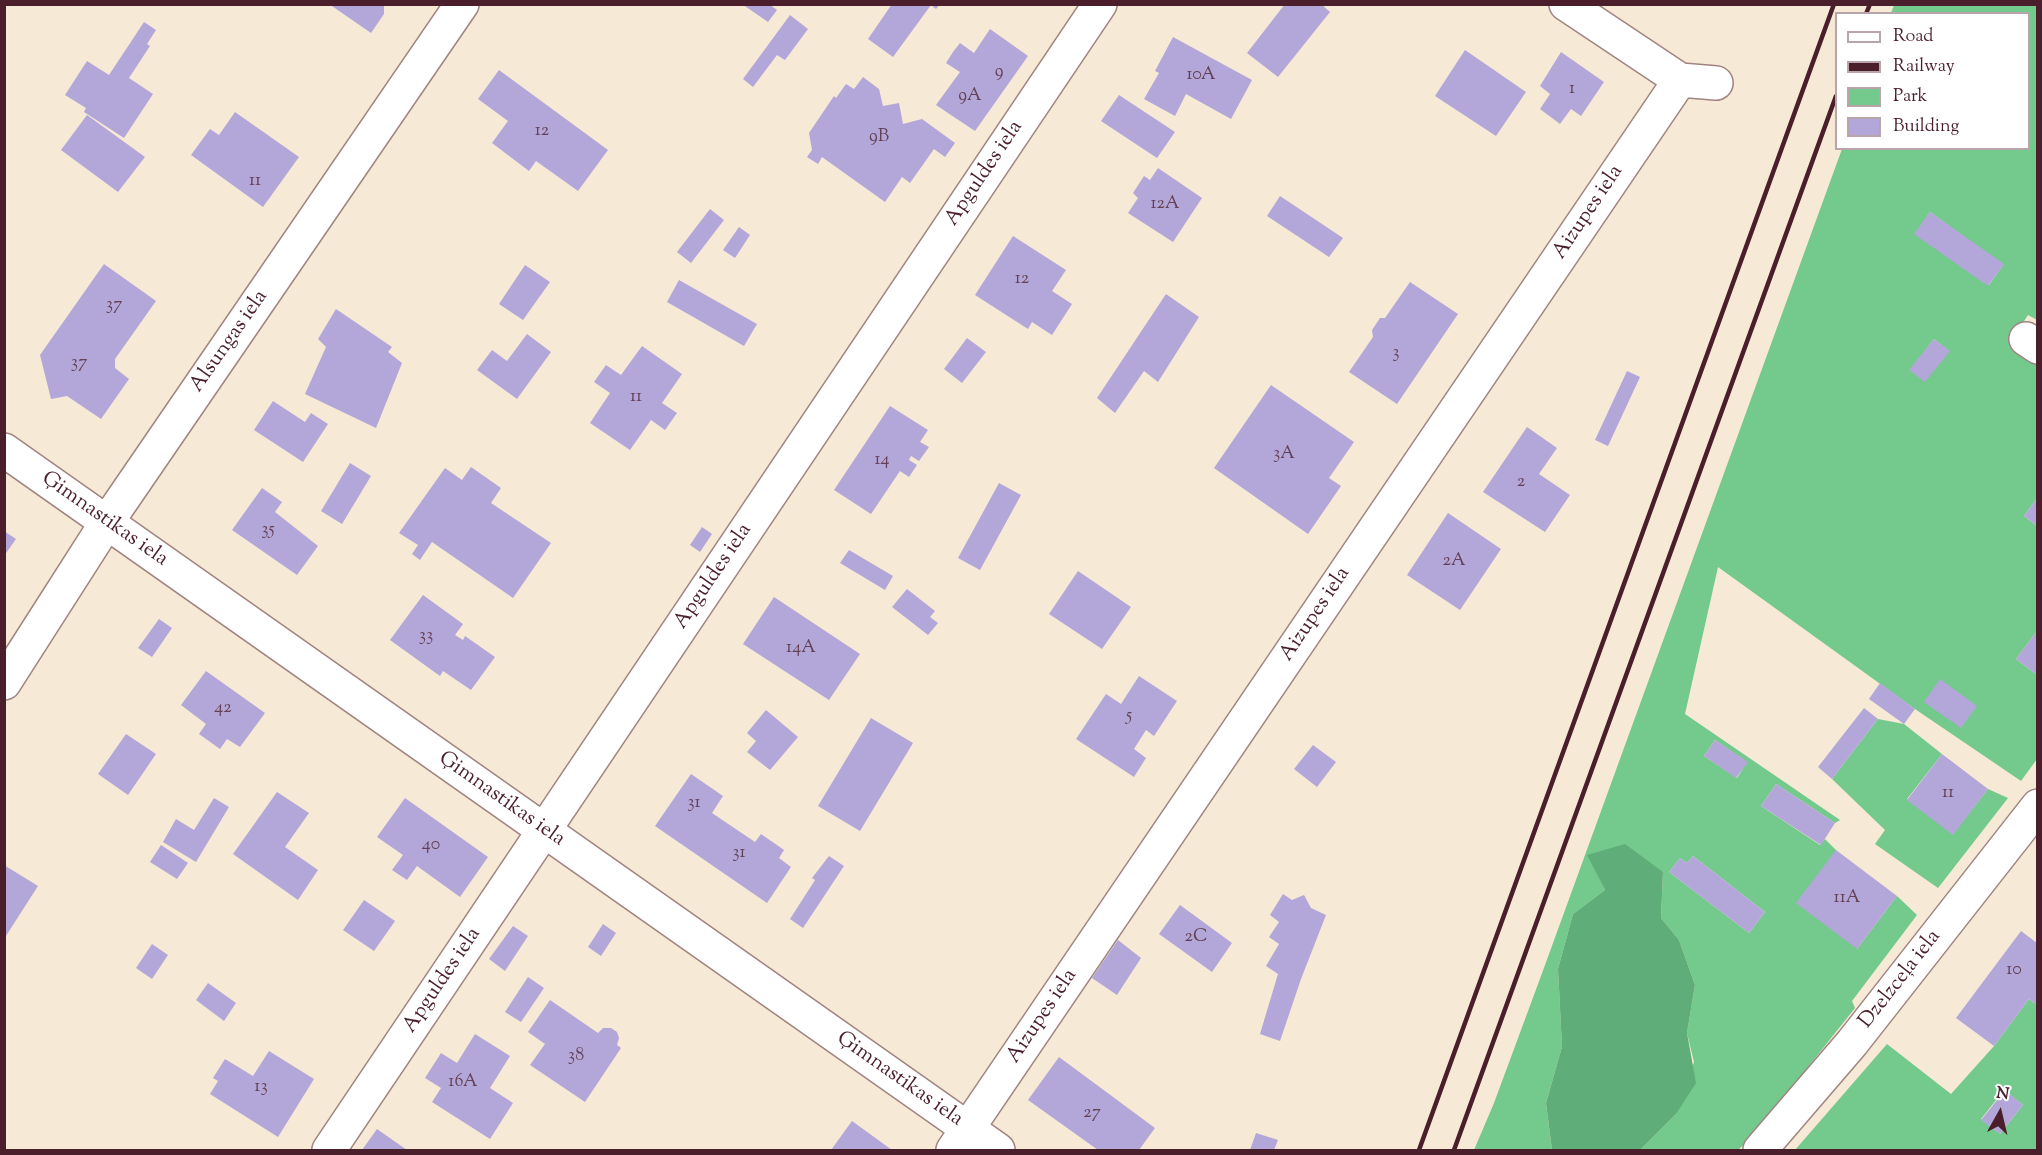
<!DOCTYPE html>
<meta charset="utf-8">
<style>
body{margin:0}
#map{position:relative;width:2042px;height:1155px;overflow:hidden;background:#f6e9d5;font-family:"Sorts Mill Goudy",serif}
canvas{display:block}
.frame{position:absolute;inset:0;border:6px solid #4a1f2b;pointer-events:none}
.legend{position:absolute;left:1835px;top:12px;width:195px;height:138px;box-sizing:border-box;background:#fff;border:2px solid #b7a5aa;margin:0;padding:8px 10px;list-style:none;font-size:18px;color:#4a1f2b}
.legend li{display:flex;align-items:center;gap:12px;height:30px}
.legend b{width:30px;border:2px solid #b7a5aa}
.north{position:absolute;left:1970px;top:1083px;width:60px;height:60px;-webkit-text-stroke:4px #fff;paint-order:stroke;rotate:8deg;font-size:16px;font-weight:700;line-height:24px;text-align:center;color:#4a1f2b}
.north::after{content:'';display:block;margin:auto;width:21px;height:27px;background:#4a1f2b;clip-path:polygon(50% 0,100% 100%,50% 72%,0 100%)}
</style>
<div id="map">
<canvas width="2042" height="1155"></canvas>
<div class="frame"></div>
<ul class="legend">
<li><b style="height:8px;background:#fff"></b>Road</li>
<li><b style="height:8px;background:#4a1f2b"></b>Railway</li>
<li><b style="height:16px;background:#74c98d"></b>Park</li>
<li><b style="height:16px;background:#b3a7d9"></b>Building</li>
</ul>
<div class="north">N</div>
</div>
<script>
const g = document.querySelector('canvas').getContext('2d');
g.lineJoin = 'round';
function paint(path, color) { g.fillStyle = color; g.fill(path, 'evenodd'); }
const poly = rows => new Path2D(rows.map(r => 'M' + r).join(''));
function strokePath(path, color, width, dash) { g.strokeStyle = color; g.lineWidth = width; g.lineCap = dash ? 'butt' : 'round'; g.setLineDash(dash || []); g.stroke(path); }
function write(font, color, halo, rows, align = 'center') {
  g.font = font + ' "Sorts Mill Goudy",serif'; g.lineWidth = 5; g.setLineDash([]); g.textBaseline = 'middle'; g.strokeStyle = halo; g.fillStyle = color; for (const [text, x, y, turn = 0] of rows) {
    g.save(); g.translate(x, y); g.rotate((+turn || 0) * Math.PI / 180); g.textAlign = isNaN(turn) ? turn : align; if (halo) g.strokeText(text, 0, 0); g.fillText(text, 0, 0); g.restore();
  }
}
const green = poly([
 [1894,5,2037,5,2037,320,2028,315,2010,343,2037,363,2037,498,2024,516,2037,526,2037,631,2016,659,2037,675,2037,759,2021,781,1915,709,1718,567,1685,714,1840,820,1835,823,1776,784,1761,806,1820,845,1825,839,1836,850,1857,949,1897,896,1917,915,1852,1001,1855,1008,1754,1135,1738,1150,1640,1150,1676,1114,1694,1062,1687,1033,1695,985,1679,940,1661,918,1663,872,1588,855,1605,890,1573,914,1558,969,1562,1047,1546,1103,1552,1150,1474,1150,1494,1103,1541,976,1842,149,2028,148,2028,14,1891,13],
 [1930,212,2003,265,1989,285,1915,234],
 [1934,339,1949,351,1910,370],
 [1715,740,1747,762,1737,778,1704,756],
 [1693,856,1765,912,1749,933,1669,872,1680,858,1687,863],
 [1878,719,1904,724,1942,754,1907,799,1953,834,1988,789,2008,798,1938,888,1875,844,1885,830,1832,779],
 [2029,999,2037,1005,2037,1150,1795,1150,1887,1044,1951,1094,1994,1046],
 [2004,1090,2023,1105,2000,1134,1981,1119]
]);
const forest = poly([
 [1625,844,1663,872,1661,918,1679,940,1695,985,1687,1033,1696,1083,1676,1114,1640,1150,1552,1150,1546,1103,1562,1047,1558,969,1573,914,1605,890,1587,855]
]);
const building = poly([
 [329,4,384,4,384,14,371,33],
 [742,4,769,4,777,10,768,22],
 [892,4,940,4,936,9,931,5,893,57,868,39],
 [1285,4,1321,4,1330,12,1278,77,1247,53],
 [790,15,808,29,785,60,777,55,753,87,743,79],
 [144,22,156,30,147,44,150,46,129,78,153,94,124,138,84,112,86,108,65,95,87,61,109,75],
 [990,29,1028,56,975,131,936,105,960,72,946,63,953,52,960,43,974,53],
 [1173,37,1252,80,1231,119,1186,94,1175,116,1144,99,1159,73,1155,71],
 [1465,50,1526,92,1496,136,1435,96],
 [1561,52,1604,82,1581,116,1571,109,1560,124,1540,109,1550,94,1540,86],
 [499,70,608,150,578,191,536,161,529,171,492,143,508,121,478,99],
 [863,77,879,89,883,106,899,103,903,124,922,119,955,143,945,157,934,149,910,183,902,177,885,202,822,157,818,164,807,157,812,150,809,133,834,96,836,98,846,84,854,89],
 [1119,95,1175,132,1157,158,1101,121],
 [235,112,299,157,263,207,191,155,210,129,219,135],
 [87,115,145,157,118,192,61,150],
 [1158,168,1202,198,1173,242,1128,213,1138,198,1133,193,1144,176,1150,180],
 [1280,196,1343,238,1329,257,1267,216],
 [710,209,724,220,691,263,677,252],
 [1930,212,2004,264,1988,286,1914,234],
 [739,227,750,235,735,258,723,250],
 [1013,236,1066,270,1052,291,1072,304,1052,335,1032,322,1028,329,975,295],
 [104,264,156,301,115,359,115,368,129,379,101,419,67,396,51,399,40,355],
 [525,265,550,282,523,320,499,304],
 [679,280,757,324,744,346,667,302],
 [1410,282,1458,314,1397,404,1349,372,1373,337,1372,330,1380,318,1385,318],
 [1166,294,1199,317,1158,382,1144,371,1115,413,1097,398],
 [336,309,392,347,388,352,402,363,376,428,305,394,326,347,318,339],
 [527,334,551,352,517,399,477,370,492,350,507,361],
 [967,338,986,352,962,383,944,369],
 [1934,339,1950,351,1925,382,1909,370],
 [642,346,682,374,662,403,677,413,665,430,651,420,630,450,590,423,610,393,594,382,606,365,621,375],
 [1627,371,1640,377,1608,446,1595,440],
 [1271,385,1354,442,1329,478,1341,486,1308,534,1214,468],
 [273,401,305,422,311,413,328,424,303,462,254,430],
 [890,406,928,430,920,442,929,447,919,461,911,456,909,460,917,465,909,477,900,471,871,514,834,490],
 [1527,427,1557,448,1539,474,1570,495,1545,532,1483,492],
 [350,463,371,476,342,524,321,511],
 [471,467,501,488,491,503,551,543,513,598,432,542,420,560,412,554,418,545,399,533,445,468,462,480],
 [999,483,1021,495,980,570,958,558],
 [262,488,282,502,275,512,318,546,297,575,232,530],
 [2037,498,2037,526,2024,516],
 [1448,513,1501,549,1460,610,1407,575],
 [702,527,712,534,700,552,690,545],
 [4,531,16,539,4,556],
 [849,550,893,576,885,590,840,563],
 [1078,571,1131,607,1102,649,1049,614],
 [907,589,935,611,930,617,938,623,928,635,892,607],
 [423,595,463,624,455,635,463,640,465,636,495,657,471,690,443,671,440,676,390,640],
 [774,597,860,654,829,700,743,644],
 [159,619,172,628,152,657,138,648],
 [2037,631,2037,675,2016,659],
 [206,671,265,713,240,747,227,739,220,749,199,734,206,724,181,705],
 [1139,676,1177,701,1154,736,1146,730,1134,749,1146,758,1134,777,1076,739,1106,694,1121,704],
 [1940,679,1977,706,1961,728,1924,702],
 [1880,683,1915,709,1904,724,1869,699],
 [1864,708,1878,719,1832,779,1818,767],
 [766,710,798,737,770,770,747,752,756,741,747,733],
 [871,718,913,743,860,831,818,806],
 [126,734,156,754,128,795,98,774],
 [1715,740,1748,762,1736,778,1704,756],
 [1313,745,1336,762,1317,787,1294,769],
 [1942,754,1988,789,1953,835,1907,800],
 [691,774,723,796,712,813,755,842,761,834,784,850,779,858,791,867,767,903,655,826],
 [1776,784,1835,823,1821,845,1761,806],
 [277,792,309,813,285,847,318,870,298,900,233,854],
 [214,798,229,807,196,862,163,842,176,819,194,830],
 [405,798,488,857,460,897,417,866,407,880,392,870,403,855,377,837],
 [161,845,188,863,177,879,150,862],
 [1836,850,1897,896,1857,949,1796,903],
 [829,856,844,866,803,928,790,919,815,880,812,878],
 [1693,856,1765,912,1749,933,1669,872,1680,858,1687,863],
 [4,865,38,886,4,939],
 [1283,894,1292,900,1304,895,1311,908,1326,915,1301,979,1280,1041,1260,1034,1278,974,1266,966,1279,944,1269,937,1279,922,1270,915],
 [364,900,395,921,374,951,343,930],
 [1180,905,1232,943,1212,972,1159,934],
 [603,924,616,933,601,956,588,947],
 [513,926,528,936,505,971,489,959],
 [2021,931,2037,943,2037,1005,2029,999,1994,1046,1956,1018],
 [1118,940,1141,958,1117,995,1092,978],
 [152,944,168,955,152,979,136,968],
 [528,977,544,988,521,1022,505,1012],
 [208,983,236,1003,224,1021,196,1000],
 [550,1000,598,1033,603,1028,611,1028,617,1032,619,1038,617,1045,621,1048,585,1102,530,1065,545,1044,528,1032],
 [475,1034,510,1056,490,1088,513,1103,490,1139,432,1102,441,1088,425,1078,441,1053,457,1063],
 [269,1051,314,1079,278,1137,210,1094,218,1081,213,1078,225,1059,253,1076],
 [1059,1057,1155,1128,1139,1150,1098,1150,1028,1100],
 [2005,1090,2023,1105,2000,1134,1981,1120],
 [852,1121,892,1150,831,1150],
 [377,1129,407,1150,362,1150],
 [1256,1133,1278,1140,1274,1150,1250,1150]
]);
const minor = poly([
 [1566,4,1680,80,1716,83],
 [2026,339,2038,347],
 [4,450,998,1150],
 [4,683,107,522,462,4],
 [329,1150,1100,4],
 [953,1150,1680,80],
 [1760,1150,1852,1043,2038,806]
]);
const rail = poly([
 [1866,14,1870,4],
 [1419,1150,1834,4],
 [1454,1150,1836,96]
]);
const numberNames = [
 ["9",999,73],
 ["10A",1201,76],
 ["1",1572,90],
 ["9A",970,97],
 ["12",542,132],
 ["9B",879,138],
 ["11",255,182],
 ["12A",1165,205],
 ["12",1022,280],
 ["37",114,306],
 ["3",1396,354],
 ["37",79,364],
 ["11",636,398],
 ["3A",1284,455],
 ["14",882,461],
 ["2",1521,483],
 ["35",268,531],
 ["2A",1454,562],
 ["33",426,637],
 ["14A",801,649],
 ["42",223,709],
 ["5",1129,717],
 ["11",1948,794],
 ["31",694,804],
 ["40",431,846],
 ["31",739,854],
 ["11A",1847,899],
 ["2C",1196,938],
 ["10",2014,971],
 ["38",576,1057],
 ["16A",463,1083],
 ["13",261,1088],
 ["27",1092,1114]
];
const streetNames = [
 ["Apguldes iela",985,174,-56],
 ["Aizupes iela",1589,213,-56],
 ["Alsungas iela",230,342,-55],
 ["Ģimnastikas iela",104,520,35],
 ["Apguldes iela",714,577,-56],
 ["Aizupes iela",1316,615,-56],
 ["Ģimnastikas iela",501,800,35],
 ["Dzelzceļa iela",1901,980,-52],
 ["Apguldes iela",443,981,-56],
 ["Aizupes iela",1043,1017,-56],
 ["Ģimnastikas iela",899,1080,35]
];
paint(green, '#74c98d');
paint(forest, '#5fad78');
paint(building, '#b3a7d9');
strokePath(minor, '#a08480', 36);
strokePath(minor, '#fff', 33);
strokePath(rail, '#4a1f2b', 4.5);
write('18px', '#644156', null, numberNames);
write('21px', '#4a1f2b', '#fff', streetNames);
</script>
